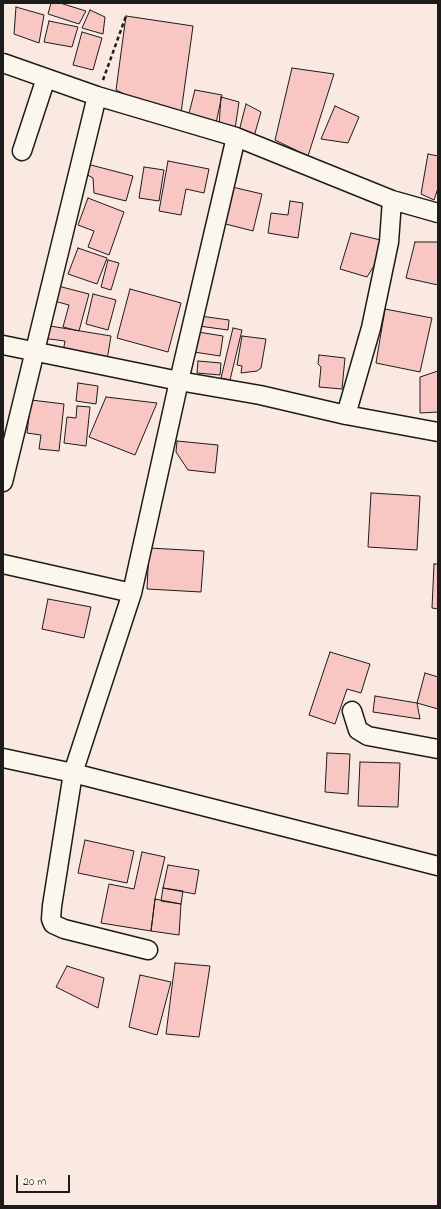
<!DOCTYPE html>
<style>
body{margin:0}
#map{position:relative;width:441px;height:1209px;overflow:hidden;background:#fae9e0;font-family:"Indie Flower",sans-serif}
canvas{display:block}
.frame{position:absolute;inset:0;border:4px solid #1c1c1c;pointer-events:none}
.scale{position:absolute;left:16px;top:1175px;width:54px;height:18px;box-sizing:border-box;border:2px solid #1c1c1c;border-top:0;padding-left:5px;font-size:12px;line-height:14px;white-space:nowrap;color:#1c1c1c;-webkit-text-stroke:3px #fbf7ec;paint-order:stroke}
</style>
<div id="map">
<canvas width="441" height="1209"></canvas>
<div class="frame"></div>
<div class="scale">20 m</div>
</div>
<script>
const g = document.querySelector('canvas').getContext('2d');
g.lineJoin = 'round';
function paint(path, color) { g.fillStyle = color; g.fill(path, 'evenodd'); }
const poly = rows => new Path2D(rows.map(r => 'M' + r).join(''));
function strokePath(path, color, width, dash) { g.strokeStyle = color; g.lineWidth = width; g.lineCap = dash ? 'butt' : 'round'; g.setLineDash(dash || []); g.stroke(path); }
const building = poly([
 [51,3,60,3,86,11,79,24,48,14,51,3],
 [16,7,44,15,39,43,14,34,16,7],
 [90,10,105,17,103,34,82,28,90,10],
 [126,16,193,26,180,120,116,90,126,16],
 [49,21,78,27,72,47,44,42,49,21],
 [82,32,102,38,93,70,73,65,82,32],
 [292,68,334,74,308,156,275,140,292,68],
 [195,90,222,95,216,123,188,117,195,90],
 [221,97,239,102,235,129,219,126,221,97],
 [246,104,261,112,253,140,238,135,246,104],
 [335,106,359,117,348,143,321,139,335,106],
 [428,154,438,156,438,188,434,200,421,194,428,154],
 [168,161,209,169,204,193,186,189,181,215,159,211,168,161],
 [87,164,133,176,126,201,94,193,93,178,84,173,87,164],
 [144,167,164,170,159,201,139,198,144,167],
 [228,186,262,194,253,231,218,222,228,186],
 [88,198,124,212,109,255,88,247,94,231,78,225,88,198],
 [290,201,303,203,298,238,268,233,271,213,288,215,290,201],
 [351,233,389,242,367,277,340,269,351,233],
 [415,242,438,242,438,285,406,278,415,242],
 [78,248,107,258,97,284,68,274,78,248],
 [108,260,119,263,111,290,101,287,108,260],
 [58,286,89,294,79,331,63,327,69,305,54,301,58,286],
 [130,289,181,303,168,352,117,338,130,289],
 [93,294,116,300,108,330,86,324,93,294],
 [385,309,432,318,420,372,376,363,385,309],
 [200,316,229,320,228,330,199,326,200,316],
 [44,325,111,336,107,360,63,352,65,341,41,338,44,325],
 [233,328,242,330,230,380,221,378,233,328],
 [198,332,223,336,220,356,194,352,198,332],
 [242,336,266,339,261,368,257,371,241,373,242,366,237,365,242,336],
 [319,355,345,358,342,389,319,387,321,367,318,364,319,355],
 [198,361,221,363,220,375,197,373,198,361],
 [438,371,438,412,420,413,420,377,438,371],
 [78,383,98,386,96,404,76,401,78,383],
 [106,397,157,403,135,455,89,437,106,397],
 [31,400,64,404,59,451,39,449,41,435,27,433,31,400],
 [77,406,90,407,86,446,64,443,67,417,76,418,77,406],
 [177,441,218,445,215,473,188,470,176,452,177,441],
 [371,493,420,496,417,550,368,547,371,493],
 [149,548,204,551,201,592,147,589,149,548],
 [434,564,438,564,438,609,432,608,434,564],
 [48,599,91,607,84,638,42,629,48,599],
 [330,652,370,664,361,693,347,689,335,724,309,715,330,652],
 [425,673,438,677,438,709,417,703,425,673],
 [375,696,417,703,420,719,373,712,375,696],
 [327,753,350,754,348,794,325,792,327,753],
 [360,762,400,763,398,807,358,806,360,762],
 [85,840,134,851,127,883,78,873,85,840],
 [142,852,165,857,155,899,151,931,101,923,109,884,134,889,142,852],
 [168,865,199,870,195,894,163,888,168,865],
 [163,888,183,891,181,904,161,901,163,888],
 [155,899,181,904,179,935,151,931,155,899],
 [175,963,210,966,199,1037,166,1034,175,963],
 [67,966,104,978,98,1008,56,987,67,966],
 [140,975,171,982,157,1035,129,1027,140,975]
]);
const path = poly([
 [103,80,126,16]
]);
const street = poly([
 [3,63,97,96,236,137,392,200,438,213],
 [22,151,46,78],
 [3,345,179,381,260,395,346,415,438,432],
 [346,415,371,328,389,242,392,200],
 [3,482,97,96],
 [3,564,132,593],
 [352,711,358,730,368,736,438,749],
 [3,758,73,773,438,866],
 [148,950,64,929,53,924,51,919,52,906,73,773,132,593,179,381,236,137]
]);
paint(building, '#f8c7c4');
strokePath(building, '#1c1c1c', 1);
strokePath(street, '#1c1c1c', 21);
strokePath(path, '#1c1c1c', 2.5, [4, 3]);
strokePath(street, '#fbf7ec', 18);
</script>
